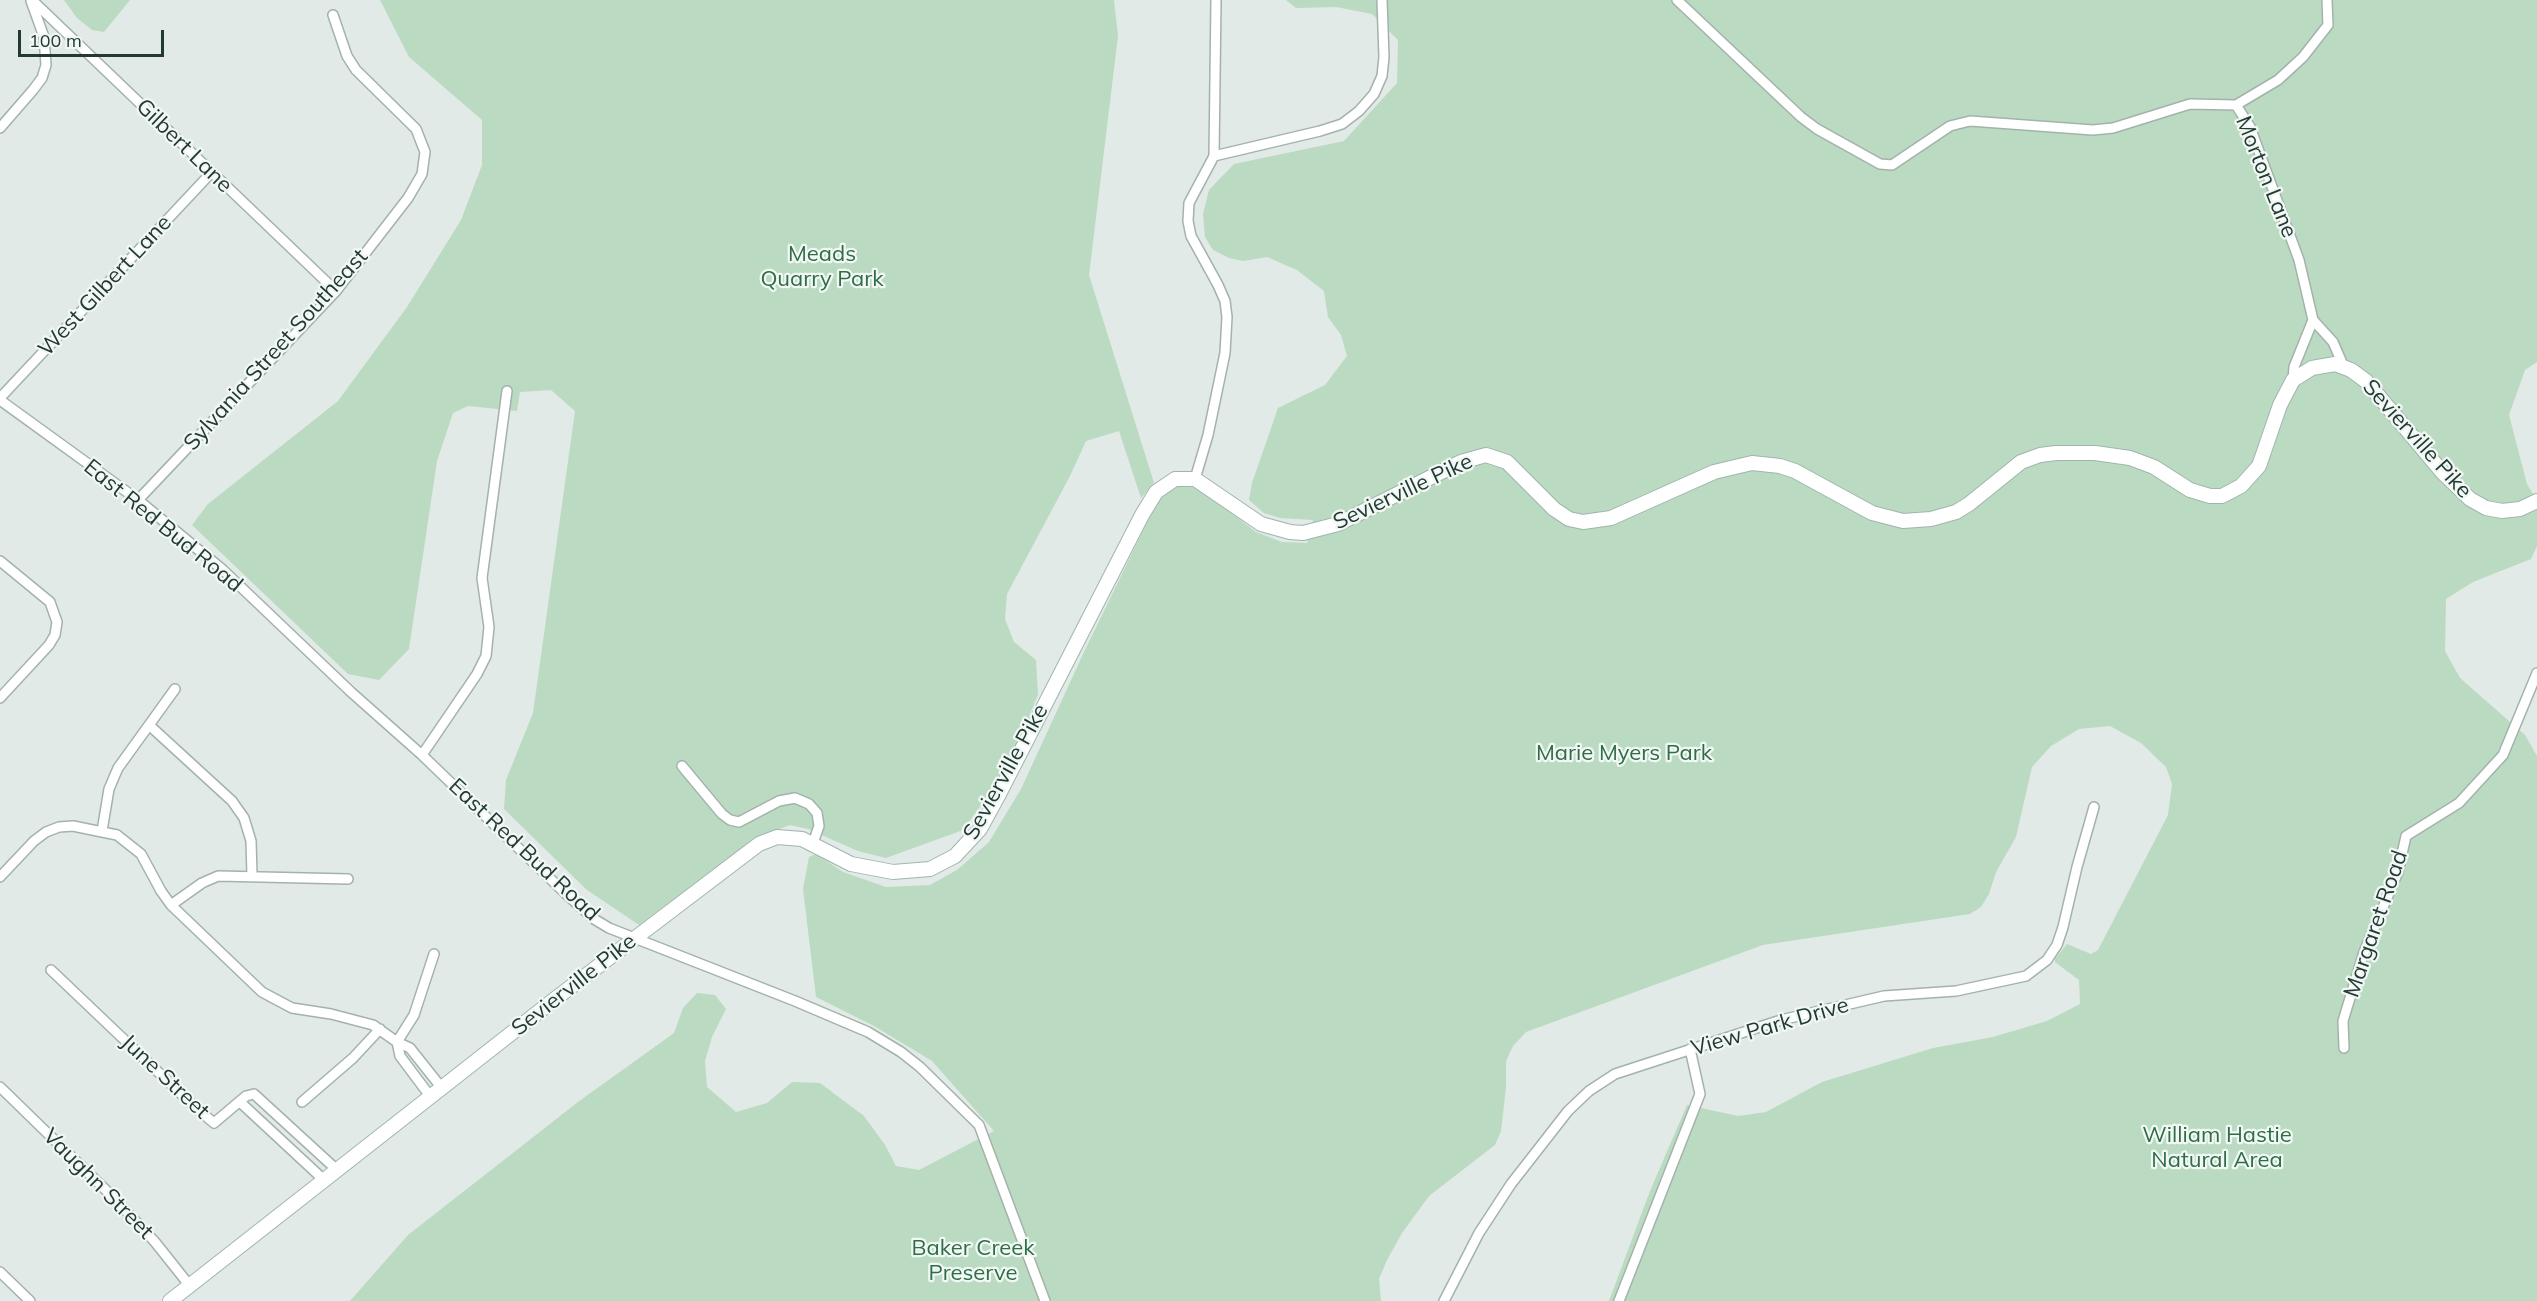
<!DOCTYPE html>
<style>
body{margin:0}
#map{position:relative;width:2537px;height:1301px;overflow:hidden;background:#e1eae6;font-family:Mulish,sans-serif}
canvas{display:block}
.scale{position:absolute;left:18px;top:30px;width:146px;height:27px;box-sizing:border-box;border:3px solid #223a32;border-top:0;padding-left:8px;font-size:18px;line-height:21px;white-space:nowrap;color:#223a32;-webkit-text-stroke:4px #f1f7f4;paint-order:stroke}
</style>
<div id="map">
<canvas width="2537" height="1301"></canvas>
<div class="scale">100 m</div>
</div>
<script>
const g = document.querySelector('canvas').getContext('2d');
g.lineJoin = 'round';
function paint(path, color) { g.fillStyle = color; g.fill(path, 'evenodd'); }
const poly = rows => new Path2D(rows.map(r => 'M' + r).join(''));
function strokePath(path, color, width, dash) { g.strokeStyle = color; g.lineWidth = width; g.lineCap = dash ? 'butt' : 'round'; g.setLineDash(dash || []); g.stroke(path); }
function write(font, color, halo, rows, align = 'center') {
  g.font = font + ' Mulish,sans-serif'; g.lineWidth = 4.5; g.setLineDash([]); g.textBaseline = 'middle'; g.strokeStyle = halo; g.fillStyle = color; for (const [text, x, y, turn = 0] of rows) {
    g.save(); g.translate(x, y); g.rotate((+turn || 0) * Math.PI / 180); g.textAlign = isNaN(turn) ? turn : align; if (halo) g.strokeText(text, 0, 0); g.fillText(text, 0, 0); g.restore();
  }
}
const green = poly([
 [64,0,130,0,104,32,92,30,77,18],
 [380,0,1114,0,1118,36,1089,275,1154,483,1141,498,1119,431,1086,441,1070,476,1007,594,1005,619,1014,642,1036,660,1038,694,1010,766,963,830,886,858,858,851,808,829,790,825,757,837,639,925,587,890,504,809,506,780,533,713,575,411,551,390,520,392,517,411,468,406,453,413,437,461,409,649,379,680,348,674,192,525,208,504,338,401,407,307,461,220,482,165,482,120,409,57],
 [1286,0,2537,0,2537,362,2525,370,2509,415,2527,484,2537,501,2537,546,2531,559,2473,582,2446,599,2445,651,2460,678,2525,735,2537,756,2537,1301,1609,1301,1650,1191,1687,1105,1738,1116,1766,1112,1822,1082,1933,1048,1993,1037,2047,1021,2080,1004,2079,980,2055,962,2055,959,2067,944,2091,954,2098,950,2168,815,2172,784,2166,767,2141,743,2110,726,2079,729,2051,746,2032,767,2016,837,1996,872,1989,894,1981,907,1970,914,1763,945,1526,1032,1513,1046,1506,1061,1506,1087,1501,1131,1495,1145,1429,1196,1402,1233,1387,1260,1379,1279,1381,1301,350,1301,408,1235,578,1102,674,1033,683,1008,697,993,715,995,726,1009,712,1037,705,1061,707,1087,736,1112,767,1103,792,1082,820,1083,864,1116,885,1145,896,1166,919,1170,994,1131,932,1061,874,1026,816,997,803,889,809,857,816,854,843,872,886,887,930,885,957,870,989,842,1021,789,1084,652,1154,508,1165,492,1181,484,1187,484,1204,492,1256,532,1282,542,1307,543,1313,520,1280,518,1264,513,1249,500,1252,483,1278,408,1325,385,1347,356,1341,335,1328,317,1324,291,1297,270,1267,257,1243,261,1229,258,1213,250,1205,237,1203,214,1209,190,1234,164,1344,141,1397,83,1398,40,1372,14,1336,7,1296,8]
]);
const street = poly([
 [32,0,336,291],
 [1677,0,1801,117,1817,129,1880,164,1892,165,1950,126,1970,121,2093,130,2113,128,2190,104,2236,105],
 [2236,105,2250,127,2299,260,2313,320,2333,342,2343,365],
 [2236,105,2278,80,2303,57,2328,25,2327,0],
 [0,128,33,90,42,78,46,65,44,37,31,1],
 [1214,156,1216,0],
 [2293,380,2294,367,2313,320],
 [0,398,211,173],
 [0,400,138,500,223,570,351,692,422,755,564,892,594,919,609,928,795,1001,868,1032,901,1052,920,1067,979,1125,1045,1301],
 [1195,479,1208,435,1225,353,1227,317,1225,301,1218,285,1191,236,1188,221,1189,203,1214,156,1320,131,1342,124,1359,111,1374,94,1382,76,1384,57,1382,0],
 [138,500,336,291,408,198,422,174,425,152,416,129,356,70,347,56,333,15],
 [0,561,50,602,57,622,55,635,49,645,0,698],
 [149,725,232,801,244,818,251,841,252,875],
 [422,755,477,674,486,656,489,627,482,578,507,391],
 [682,766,722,814,730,820,739,822,779,801,795,798,809,804,817,813,819,826,813,843],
 [102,831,109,789,118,768,175,689],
 [0,877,34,841,46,832,59,827,73,826,117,835,141,854,161,891,171,905,262,992,292,1008,331,1014,373,1025,397,1042,410,1048,441,1087],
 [171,905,202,883,218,876,348,879],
 [51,970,196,1108,214,1123,246,1096,254,1094,337,1170],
 [397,1042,414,1015,434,954],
 [397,1042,400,1056,430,1096],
 [2344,1048,2343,1021,2364,952,2398,872,2406,836,2459,803,2503,755,2537,673],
 [0,1087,114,1198,155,1242,190,1286],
 [240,1102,324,1180],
 [302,1102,353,1058,380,1029],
 [0,1272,30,1301],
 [1444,1301,1479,1233,1511,1184,1568,1111,1589,1091,1615,1074,1781,1020,1884,996,1956,991,2026,976,2047,960,2057,945,2063,927,2077,867,2094,807],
 [1619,1301,1700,1094,1690,1049]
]);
const secondary = poly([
 [170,1301,555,999,759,844,777,837,802,839,851,864,893,872,930,869,955,856,980,829,998,796,1142,515,1156,492,1175,479,1195,479,1261,524,1290,532,1303,533,1338,524,1461,462,1486,455,1507,462,1554,509,1569,519,1583,522,1611,518,1714,472,1752,463,1780,466,1795,471,1872,513,1903,521,1931,519,1956,512,1969,504,2021,462,2040,455,2056,453,2095,453,2130,458,2154,467,2190,490,2210,496,2222,496,2241,486,2259,466,2280,405,2293,380,2312,368,2335,364,2351,370,2366,381,2443,473,2470,499,2486,508,2502,511,2520,509,2537,501]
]);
const streetNames = [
 ["Gilbert Lane",184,146,44],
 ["Morton Lane",2266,177,68],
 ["West Gilbert Lane",105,286,-47],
 ["Sylvania Street Southeast",276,350,-48],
 ["Sevierville Pike",2417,439,48],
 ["Sevierville Pike",1403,492,-25],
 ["East Red Bud Road",163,526,39],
 ["Sevierville Pike",1006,772,-61],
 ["East Red Bud Road",524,850,43],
 ["Margaret Road",2376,924,-71],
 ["Sevierville Pike",574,985,-38],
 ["View Park Drive",1770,1027,-16],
 ["June Street",165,1077,43],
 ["Vaughn Street",98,1184,45]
];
const parkNames = [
 ["Meads",822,254],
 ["Quarry Park",822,279],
 ["Marie Myers Park",1624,753],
 ["William Hastie",2217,1135],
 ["Natural Area",2217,1160],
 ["Baker Creek",973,1248],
 ["Preserve",973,1273]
];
paint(green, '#bbdac2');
strokePath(street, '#a4b2ac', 12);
strokePath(secondary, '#a0b5ad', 16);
strokePath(street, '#fff', 9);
strokePath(secondary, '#fff', 14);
write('22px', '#223a32', '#f1f7f4', streetNames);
write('22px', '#2f6e45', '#f1f7f4', parkNames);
</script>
